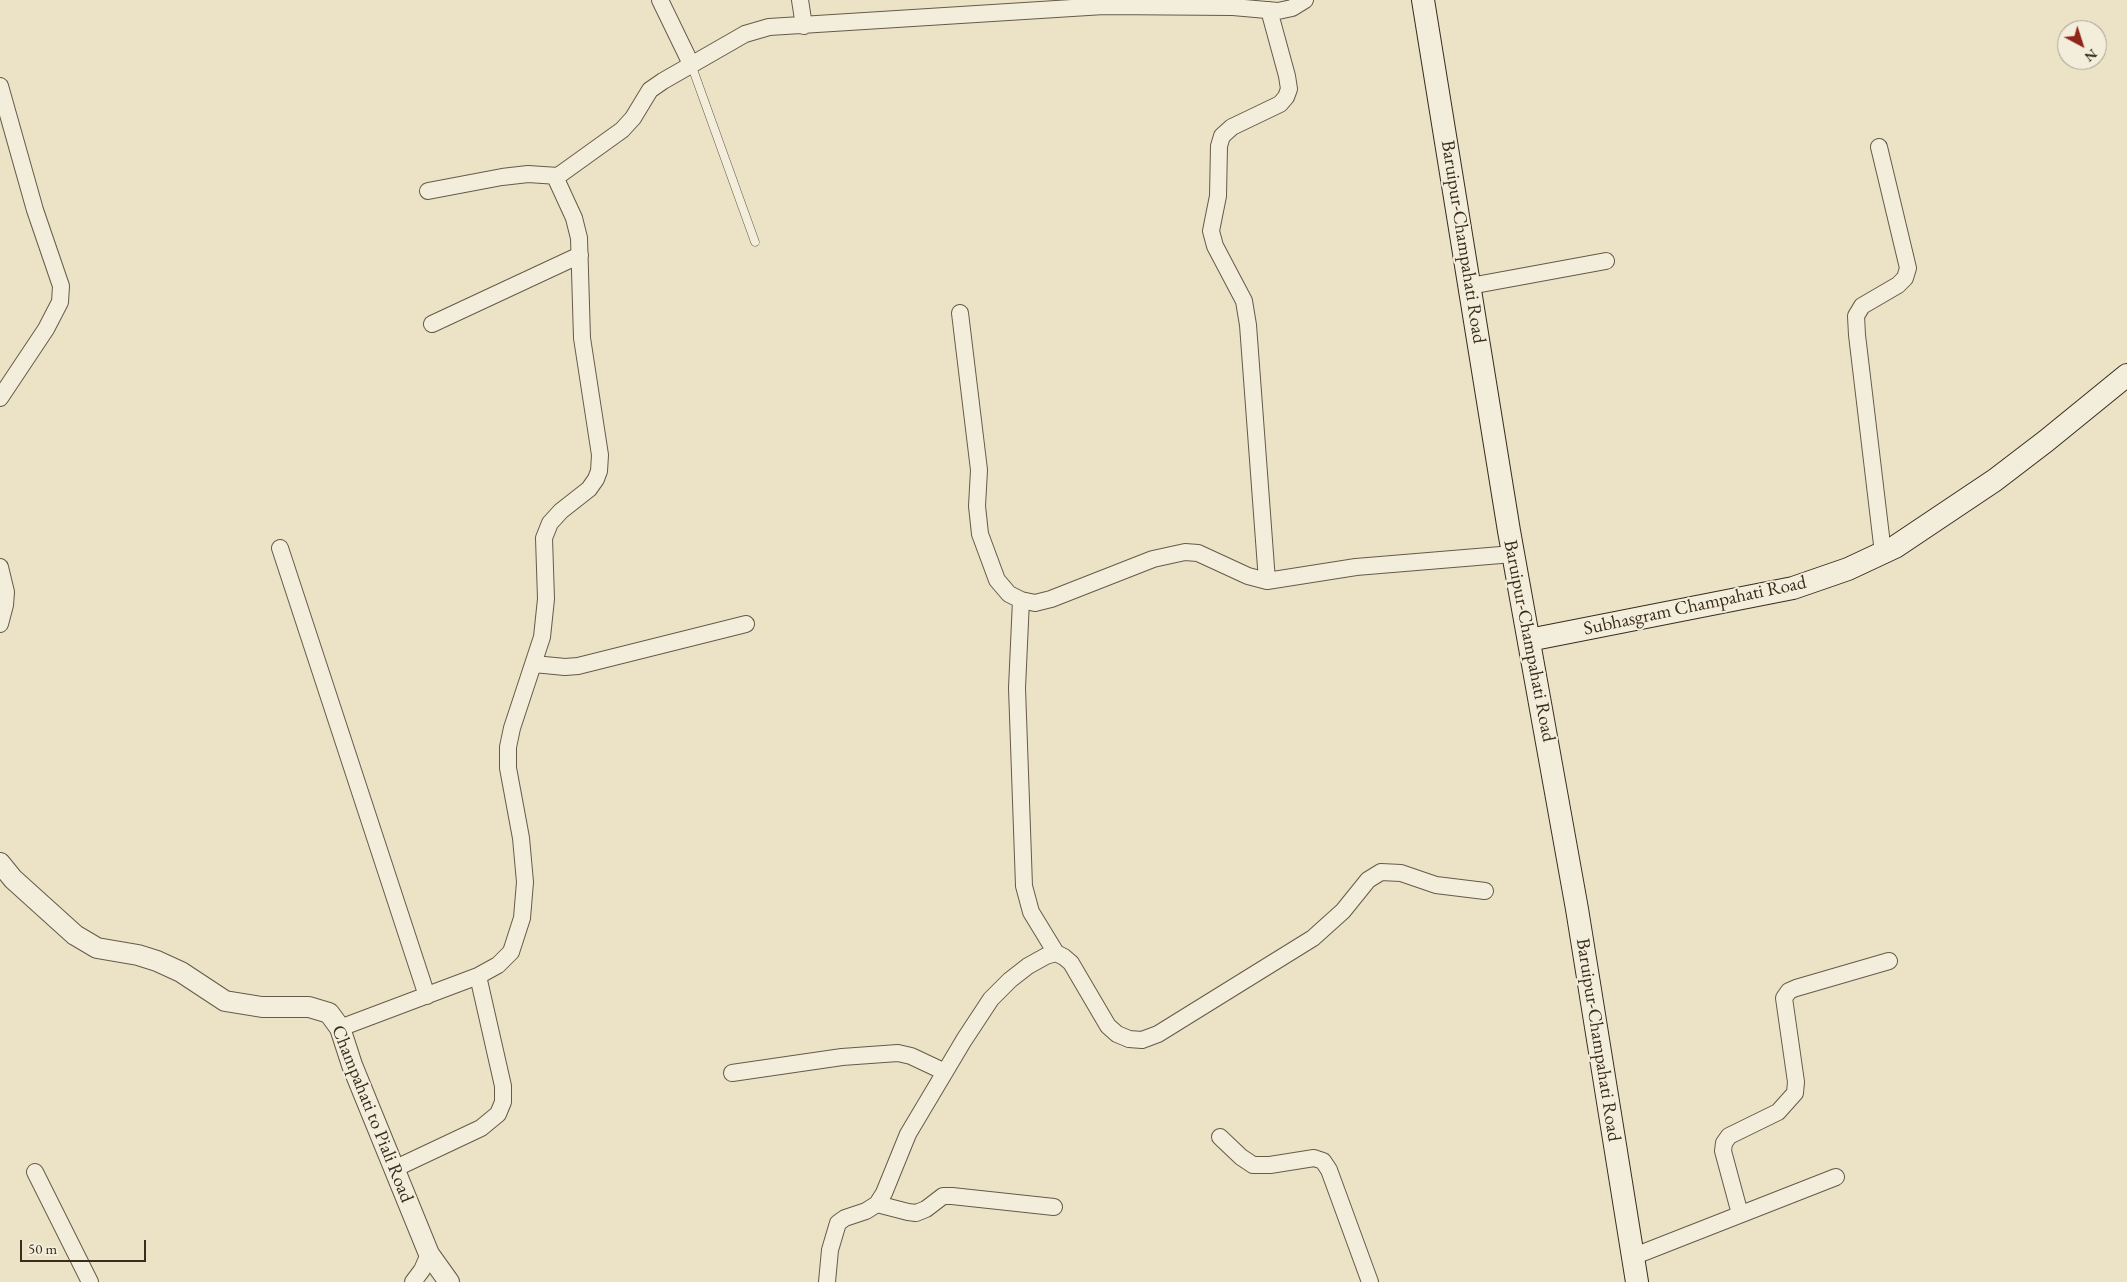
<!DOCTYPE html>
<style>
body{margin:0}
#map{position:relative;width:2127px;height:1282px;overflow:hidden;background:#ece3c7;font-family:"EB Garamond",serif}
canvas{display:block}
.north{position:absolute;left:2057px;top:20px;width:50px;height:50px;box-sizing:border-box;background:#f3eddb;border:1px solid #a9a08f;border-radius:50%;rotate:140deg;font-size:14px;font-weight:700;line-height:20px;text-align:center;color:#3a2c1d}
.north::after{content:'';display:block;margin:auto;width:18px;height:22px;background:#8f2418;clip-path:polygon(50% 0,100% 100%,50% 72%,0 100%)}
.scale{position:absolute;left:20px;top:1240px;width:126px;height:22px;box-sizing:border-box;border:2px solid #3a2c1d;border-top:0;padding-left:6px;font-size:15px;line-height:18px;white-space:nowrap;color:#3a2c1d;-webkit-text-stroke:4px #f3eddb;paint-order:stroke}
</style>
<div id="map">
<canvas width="2127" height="1282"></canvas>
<div class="north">N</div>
<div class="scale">50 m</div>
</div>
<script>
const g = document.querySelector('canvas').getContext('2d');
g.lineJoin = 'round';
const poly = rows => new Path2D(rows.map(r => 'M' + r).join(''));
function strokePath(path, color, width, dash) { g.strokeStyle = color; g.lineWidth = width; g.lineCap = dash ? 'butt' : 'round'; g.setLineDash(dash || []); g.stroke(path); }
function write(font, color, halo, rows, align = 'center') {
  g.font = font + ' "EB Garamond",serif'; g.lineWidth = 4; g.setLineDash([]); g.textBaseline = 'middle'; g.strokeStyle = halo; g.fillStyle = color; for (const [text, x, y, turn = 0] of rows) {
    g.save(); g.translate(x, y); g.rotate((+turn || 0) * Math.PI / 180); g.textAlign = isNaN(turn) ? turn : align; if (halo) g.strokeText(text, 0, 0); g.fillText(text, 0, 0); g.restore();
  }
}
const service = poly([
 [691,64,755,242]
]);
const minor = poly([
 [660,0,691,64],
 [800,0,804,26],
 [0,86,35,210,61,286,60,302,46,329,0,398],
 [1879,147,1908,268,1905,278,1898,285,1862,306,1856,316,1857,335,1883,553],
 [428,191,502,177,528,174,558,176],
 [1470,286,1606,261],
 [960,313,979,470,977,506,980,534,997,580,1009,594,1021,600,1035,603,1051,599,1153,559,1185,552,1198,553,1248,576,1267,581,1356,567,1513,554],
 [432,324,580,255],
 [280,548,427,996],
 [0,567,6,592,5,605,0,624],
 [1267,581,1248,325,1244,301,1215,246,1211,231,1218,196,1219,146,1222,136,1232,127,1280,104,1286,97,1289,89,1287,76,1269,10],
 [1021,600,1017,688,1024,886,1031,912,1056,953],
 [534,664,565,667,578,666,746,624],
 [340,1028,478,976,498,965,511,952,522,918,525,882,521,838,508,768,508,747,512,728,542,637,546,599,544,538,550,523,561,511,589,489,596,479,599,471,600,455,582,338,579,238,574,218,557,181,558,176,622,130,633,118,650,90,663,81,745,34,769,27,1104,6,1233,7,1278,11,1292,8,1305,0],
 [732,1073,842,1057,898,1053,911,1056,945,1072],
 [1220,1137,1241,1157,1253,1165,1270,1165,1314,1158,1323,1161,1329,1170,1370,1282],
 [394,1169,481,1128,498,1114,503,1102,503,1086,478,976],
 [35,1172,90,1282],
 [877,1204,908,1212,916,1213,926,1209,943,1196,952,1196,1054,1207],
 [1740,1214,1723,1151,1724,1143,1729,1136,1778,1112,1795,1093,1796,1082,1784,998,1789,991,1796,988,1889,961],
 [1632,1257,1836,1177],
 [413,1282,422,1270,429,1254],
 [827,1282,830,1250,838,1223,845,1218,866,1211,877,1204,884,1193,908,1134,964,1040,991,999,1010,980,1028,966,1046,956,1056,953,1064,957,1071,963,1108,1026,1117,1034,1129,1039,1142,1040,1158,1034,1313,938,1343,911,1368,880,1381,872,1401,873,1436,885,1485,891]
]);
const tertiary = poly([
 [0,863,13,879,75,935,97,948,138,955,157,961,181,972,225,1001,262,1007,309,1007,329,1013,340,1028,352,1065,429,1254,449,1282]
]);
const secondary = poly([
 [1423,0,1509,531,1577,909,1637,1282],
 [1529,640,1793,588,1848,569,1895,547,1995,480,2046,441,2127,375]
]);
const streetNames = [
 ["Baruipur-Champahati Road",1463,242,81],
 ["Subhasgram Champahati Road",1695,606,-12],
 ["Baruipur-Champahati Road",1529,641,79],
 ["Baruipur-Champahati Road",1598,1040,81],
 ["Champahati to Piali Road",372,1114,68]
];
strokePath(service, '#665a48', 9);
strokePath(minor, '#665a48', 18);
strokePath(tertiary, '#665a48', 22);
strokePath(secondary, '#3a2c1d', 24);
strokePath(service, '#f3eddb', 8);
strokePath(minor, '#f3eddb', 16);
strokePath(tertiary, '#f3eddb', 20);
strokePath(secondary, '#f3eddb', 22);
write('19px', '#3a2c1d', '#f3eddb', streetNames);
</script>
